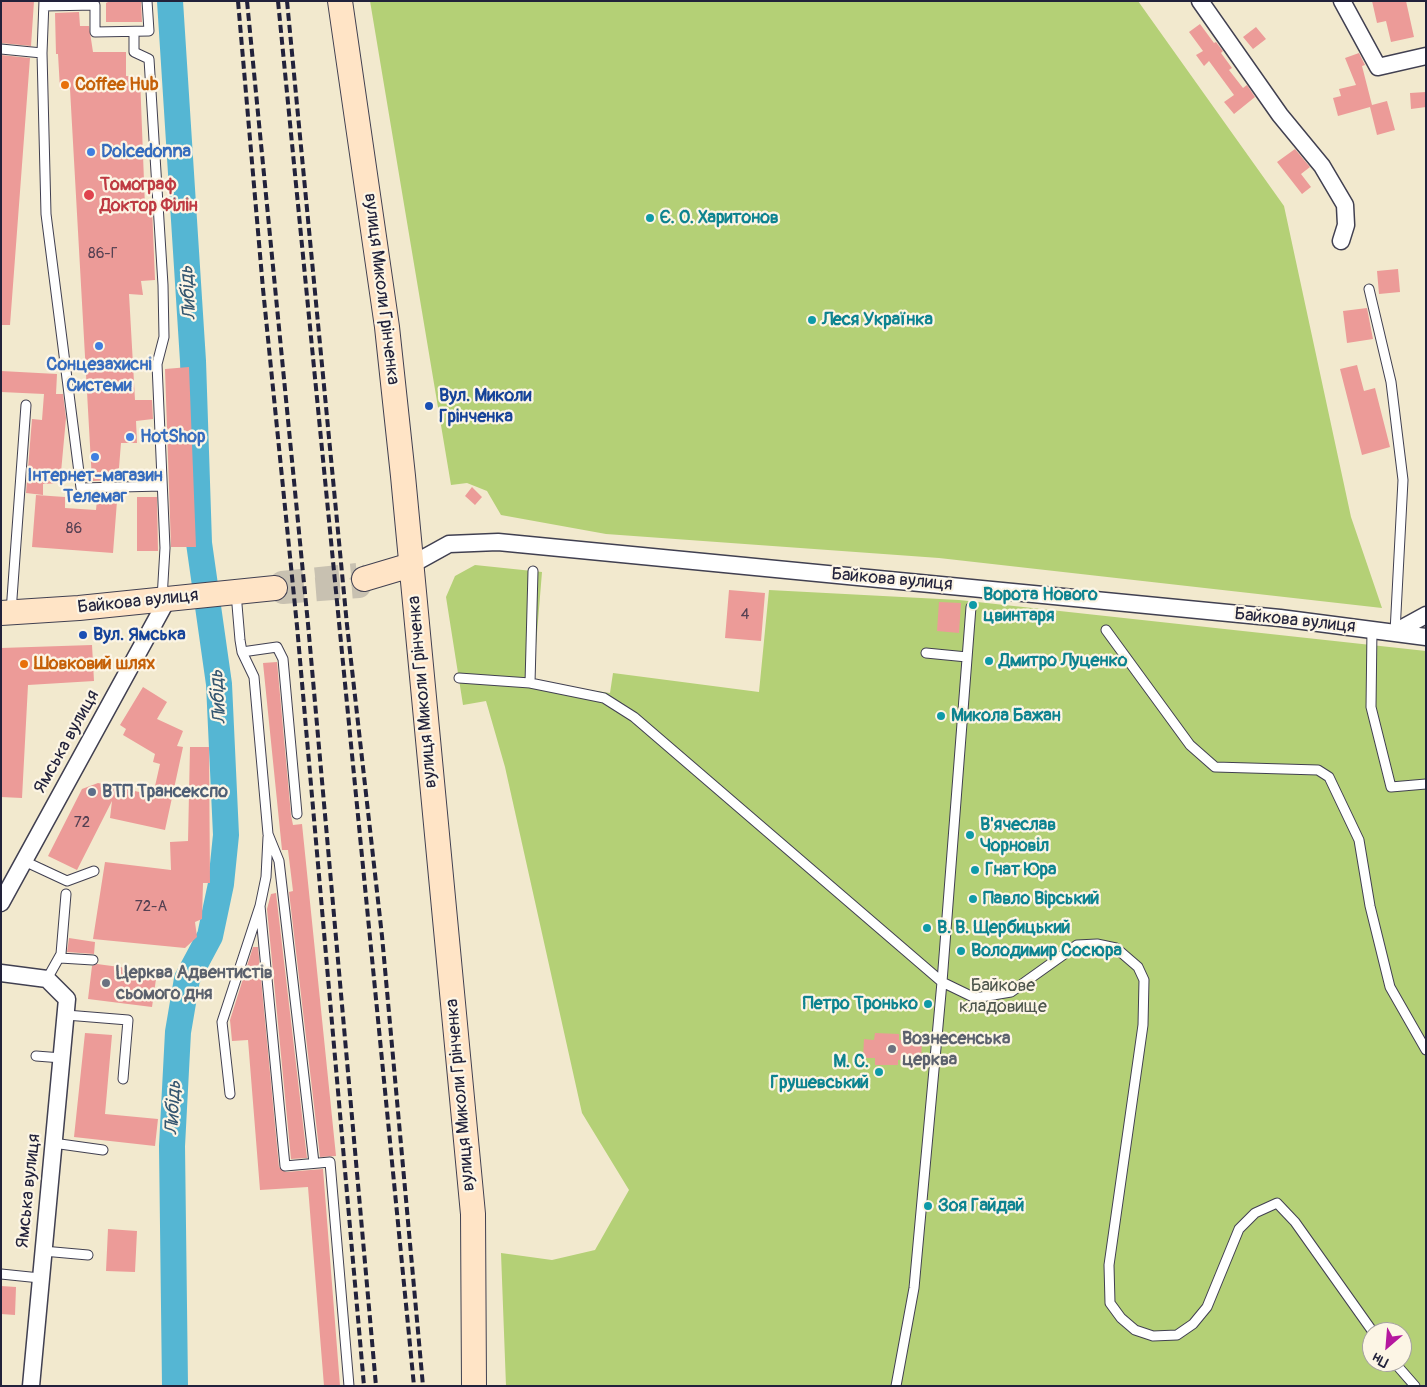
<!DOCTYPE html>
<meta charset="utf-8">
<style>
body{margin:0}
#map{position:relative;width:1427px;height:1387px;overflow:hidden;background:#f2e9ce;font-family:Pangolin,sans-serif}
canvas{display:block}
.frame{position:absolute;inset:0;border:2px solid #22223b;pointer-events:none}
.north{position:absolute;left:1362px;top:1322px;width:50px;height:50px;box-sizing:border-box;background:#fcf5e5;border:1px solid #a5a1a1;border-radius:50%;rotate:207deg;font-size:14px;font-weight:700;line-height:20px;text-align:center;color:#22223b}
.north::after{content:'';display:block;margin:auto;width:18px;height:22px;background:#b5179e;clip-path:polygon(50% 0,100% 100%,50% 72%,0 100%)}
</style>
<div id="map">
<canvas width="1427" height="1387"></canvas>
<div class="frame"></div>
<div class="north">Пн</div>
</div>
<script>
const g = document.querySelector('canvas').getContext('2d');
g.lineJoin = 'round';
function paint(path, color) { g.fillStyle = color; g.fill(path, 'evenodd'); }
const poly = rows => new Path2D(rows.map(r => 'M' + r).join(''));
function strokePath(path, color, width, dash) { g.strokeStyle = color; g.lineWidth = width; g.lineCap = dash ? 'butt' : 'round'; g.setLineDash(dash || []); g.stroke(path); }
function write(font, color, halo, rows, align = 'center') {
  g.font = font + ' Pangolin,sans-serif'; g.lineWidth = 4.5; g.setLineDash([]); g.textBaseline = 'middle'; g.strokeStyle = halo; g.fillStyle = color; for (const [text, x, y, turn = 0] of rows) {
    g.save(); g.translate(x, y); g.rotate((+turn || 0) * Math.PI / 180); g.textAlign = isNaN(turn) ? turn : align; if (halo) g.strokeText(text, 0, 0); g.fillText(text, 0, 0); g.restore();
  }
}
const green = poly([
 [370,1,1138,1,1284,206,1351,517,1382,608,939,558,606,534,501,515,487,491,467,483,451,485],
 [475,565,542,572,533,682,610,693,613,673,759,692,769,590,959,600,1426,651,1426,1386,506,1386,501,1253,552,1260,595,1250,629,1190,582,1113,505,767,486,701,463,705,446,597,455,576],
 [1372,1332,1402,1332,1402,1362,1372,1362]
]);
const river = poly([
 [170,1,193,361,199,543,219,684,226,835,221,884,210,936,187,979,178,1032,172,1146,175,1386]
]);
const building = poly([
 [1,1,34,1,31,46,1,43],
 [110,1,141,1,142,22,106,22,106,3],
 [1372,1,1406,1,1414,37,1391,42,1386,21,1377,23],
 [79,12,80,26,89,26,93,52,126,52,126,76,140,77,145,207,152,207,155,280,141,281,143,295,129,294,135,400,152,400,153,419,136,421,137,443,121,443,118,480,92,481,70,89,60,89,58,54,56,54,55,13],
 [1200,24,1214,43,1216,42,1223,51,1221,53,1232,68,1229,70,1243,88,1247,85,1255,97,1234,114,1224,102,1234,95,1209,61,1204,66,1196,55,1203,51,1189,32],
 [1256,27,1266,39,1253,49,1243,37],
 [1359,53,1365,65,1362,66,1372,105,1387,101,1395,130,1377,135,1370,107,1338,116,1333,98,1341,96,1339,89,1356,85,1345,58],
 [1,55,30,58,10,325,1,325],
 [1426,92,1426,107,1411,109,1410,93],
 [1295,149,1310,167,1301,174,1311,187,1302,194,1277,162],
 [1398,269,1400,292,1379,294,1377,271],
 [1367,308,1373,339,1347,343,1343,311],
 [1357,365,1364,391,1375,388,1390,447,1362,455,1340,369],
 [189,367,196,547,171,547,165,369],
 [1,371,57,374,56,394,63,394,66,418,60,483,43,484,43,495,26,493,32,419,42,420,44,394,1,392],
 [472,487,482,497,475,505,465,496],
 [36,495,65,497,65,508,96,510,97,500,117,501,113,553,32,547],
 [137,497,157,497,158,551,137,551],
 [729,590,765,593,761,641,725,638],
 [939,602,961,603,959,633,937,631],
 [92,645,94,681,28,685,22,798,1,797,1,648],
 [277,662,291,815,293,825,302,824,336,1156,320,1157,289,892,293,891,288,850,282,850,263,663],
 [143,687,167,702,157,719,183,731,177,746,183,747,165,830,110,818,112,801,77,870,48,856,82,789,98,783,153,795,160,764,153,762,155,754,123,735,126,729,120,725],
 [190,747,209,747,210,883,203,883,202,919,195,922,197,937,185,948,93,939,105,862,171,870,170,842,188,841],
 [276,893,307,1158,291,1159,267,909,271,894],
 [69,938,95,942,94,954,67,952],
 [253,947,258,947,279,1167,286,1172,323,1169,340,1386,324,1386,308,1187,260,1190,248,1040,232,1041,230,1020],
 [97,964,157,972,152,1007,88,999,92,966],
 [85,1033,112,1035,105,1114,158,1119,155,1146,74,1137],
 [875,1033,899,1034,899,1040,922,1041,921,1061,898,1060,898,1065,875,1065,875,1058,863,1058,864,1039,874,1040],
 [108,1229,137,1231,135,1272,106,1271],
 [1,1286,16,1287,15,1315,1,1314]
]);
const secondaryTunnel = poly([
 [357,575,364,579,359,586,283,592,275,588,282,583,357,575]
]);
const lane = poly([
 [44,1,42,53,46,214,81,488,162,486],
 [44,6,95,5,95,32,149,31,147,1],
 [134,32,134,52,149,59,163,285,164,337,157,364,165,548,162,599],
 [1,49,42,53],
 [1369,289,1391,382,1403,480,1395,632],
 [236,593,240,640,242,652,254,677,268,834,279,861,314,1163],
 [11,612,26,405],
 [1372,629,1371,707,1391,787,1426,784],
 [1106,630,1190,745,1215,767,1318,770,1329,777,1359,840,1370,906,1390,987,1426,1050],
 [242,652,277,647,283,659,297,814],
 [926,653,967,657],
 [459,678,530,683,604,698,634,717,942,982,975,998,1011,992,1077,945,1097,944,1116,948,1138,967,1144,980,1143,1025,1109,1265,1110,1303,1121,1318,1135,1330,1153,1336,1177,1335,1193,1324,1207,1307,1239,1229,1255,1213,1277,1203,1295,1222,1373,1332],
 [530,683,533,571],
 [24,861,67,881,94,871],
 [260,906,285,1166,330,1162,349,1386],
 [60,958,93,960],
 [47,979,61,954,66,894],
 [66,1015,128,1020,123,1079],
 [36,1056,62,1058],
 [230,1094,222,1022,260,906,266,877,268,837],
 [53,1143,103,1150],
 [43,1251,88,1255],
 [1,1274,40,1278],
 [1394,1362,1415,1386],
 [896,1386,914,1288,942,982,971,607]
]);
const street = poly([
 [1200,1,1280,115,1322,166,1345,205,1346,225,1341,241],
 [1342,1,1378,67,1426,56],
 [411,565,449,544,498,542,1280,618,1426,637],
 [1395,632,1426,615],
 [1,903,167,600],
 [1,973,47,979,67,999,31,1386]
]);
const secondary = poly([
 [340,1,387,327,403,476,473,1214,474,1386],
 [364,579,411,565],
 [1,613,79,608,275,588]
]);
const rail = poly([
 [238,1,263,289,297,626,364,1386],
 [247,1,308,624,376,1386],
 [278,1,414,1386],
 [287,1,347,625,382,936,423,1386]
]);
const markers = [
 [65,85,5,"#e8710a"],
 [91,152,5,"#3f7fe0"],
 [89,195,6,"#e0444e"],
 [650,218,5,"#0f9aa8"],
 [812,320,5,"#0f9aa8"],
 [99,346,5,"#3f7fe0"],
 [429,406,5,"#1a4fb4"],
 [130,437,5,"#3f7fe0"],
 [95,457,5,"#3f7fe0"],
 [973,605,5,"#0f9aa8"],
 [83,635,5,"#1a4fb4"],
 [989,661,5,"#0f9aa8"],
 [24,664,5,"#e8710a"],
 [941,716,5,"#0f9aa8"],
 [92,792,5,"#5c6f8a"],
 [970,835,5,"#0f9aa8"],
 [975,870,5,"#0f9aa8"],
 [973,899,5,"#0f9aa8"],
 [927,928,5,"#0f9aa8"],
 [961,951,5,"#0f9aa8"],
 [106,983,5,"#6b7280"],
 [928,1004,5,"#0f9aa8"],
 [892,1049,5,"#6b7280"],
 [879,1072,5,"#0f9aa8"],
 [928,1206,5,"#0f9aa8"]
];
const numberNames = [
 ["86-Г",103,254],
 ["86",74,529],
 ["4",745,615],
 ["72",82,823],
 ["72-А",151,907]
];
const foodNames = [
 ["Coffee Hub",75,85],
 ["Шовковий шлях",34,664]
];
const shopNames = [
 ["Dolcedonna",101,152],
 ["Сонцезахисні",99,365,"center"],
 ["Системи",99,386,"center"],
 ["HotShop",140,437],
 ["Інтернет-магазин",95,476,"center"],
 ["Телемаг",95,497,"center"]
];
const healthNames = [
 ["Томограф",100,185],
 ["Доктор Філін",100,206]
];
const cultureNames = [
 ["Є. О. Харитонов",660,218],
 ["Леся Українка",822,320],
 ["Ворота Нового",983,595],
 ["цвинтаря",983,616],
 ["Дмитро Луценко",999,661],
 ["Микола Бажан",951,716],
 ["В'ячеслав",980,825],
 ["Чорновіл",980,846],
 ["Гнат Юра",985,870],
 ["Павло Вірський",983,899],
 ["В. В. Щербицький",937,928],
 ["Володимир Сосюра",971,951],
 ["Петро Тронько",918,1004,"right"],
 ["М. С.",869,1062,"right"],
 ["Грушевський",869,1083,"right"],
 ["Зоя Гайдай",938,1206]
];
const streetNames = [
 ["вулиця Миколи Грінченка",381,289,83],
 ["Байкова вулиця",892,580,5],
 ["Байкова вулиця",138,602,-6],
 ["Байкова вулиця",1295,621,6],
 ["вулиця Миколи Грінченка",423,692,-95],
 ["Ямська вулиця",67,742,-61],
 ["вулиця Миколи Грінченка",461,1095,-95],
 ["Ямська вулиця",29,1191,-84]
];
const transitNames = [
 ["Вул. Миколи",439,396],
 ["Грінченка",439,417],
 ["Вул. Ямська",93,635]
];
const serviceNames = [
 ["ВТП Трансекспо",102,792]
];
const worshipNames = [
 ["Церква Адвентистів",116,973],
 ["сьомого дня",116,994],
 ["Вознесенська",902,1039],
 ["церква",902,1060]
];
const parkNames = [
 ["Байкове",1003,986],
 ["кладовище",1003,1007]
];
const waterNames = [
 ["Либідь",189,293,-94],
 ["Либідь",219,697,-94],
 ["Либідь",174,1108,-87]
];
paint(green, '#b4d076');
strokePath(river, '#55b6d3', 26);
paint(building, '#ec9b98');
strokePath(secondaryTunnel, '#c8c1b1', 24, [24, 12]);
strokePath(lane, '#414051', 11);
strokePath(street, '#414051', 19);
strokePath(secondary, '#414051', 26);
strokePath(lane, '#fff', 9);
strokePath(street, '#fff', 16);
strokePath(secondary, '#ffe4c6', 24);
strokePath(rail, '#22223b', 4, [8, 4]);
for (const [x, y, r, color] of markers) { const dot = new Path2D(); dot.arc(x, y, r, 0, 2 * Math.PI); g.fillStyle = color; g.fill(dot); strokePath(dot, '#fcf5e5', 2); }
write('15px', '#544052', null, numberNames);
write('bold 18px', '#c56008', '#fcf5e5', foodNames, 'left');
write('bold 18px', '#366cbe', '#fcf5e5', shopNames, 'left');
write('bold 18px', '#be3a42', '#fcf5e5', healthNames, 'left');
write('bold 18px', '#0d838f', '#fcf5e5', cultureNames, 'left');
write('18px', '#22223b', '#fcf5e5', streetNames);
write('bold 18px', '#164399', '#fcf5e5', transitNames, 'left');
write('bold 18px', '#4e5e75', '#fcf5e5', serviceNames, 'left');
write('bold 18px', '#5b616d', '#fcf5e5', worshipNames, 'left');
write('18px', '#4e564d', '#fcf5e5', parkNames);
write('italic 19px', '#345670', '#fcf5e5', waterNames);
</script>
